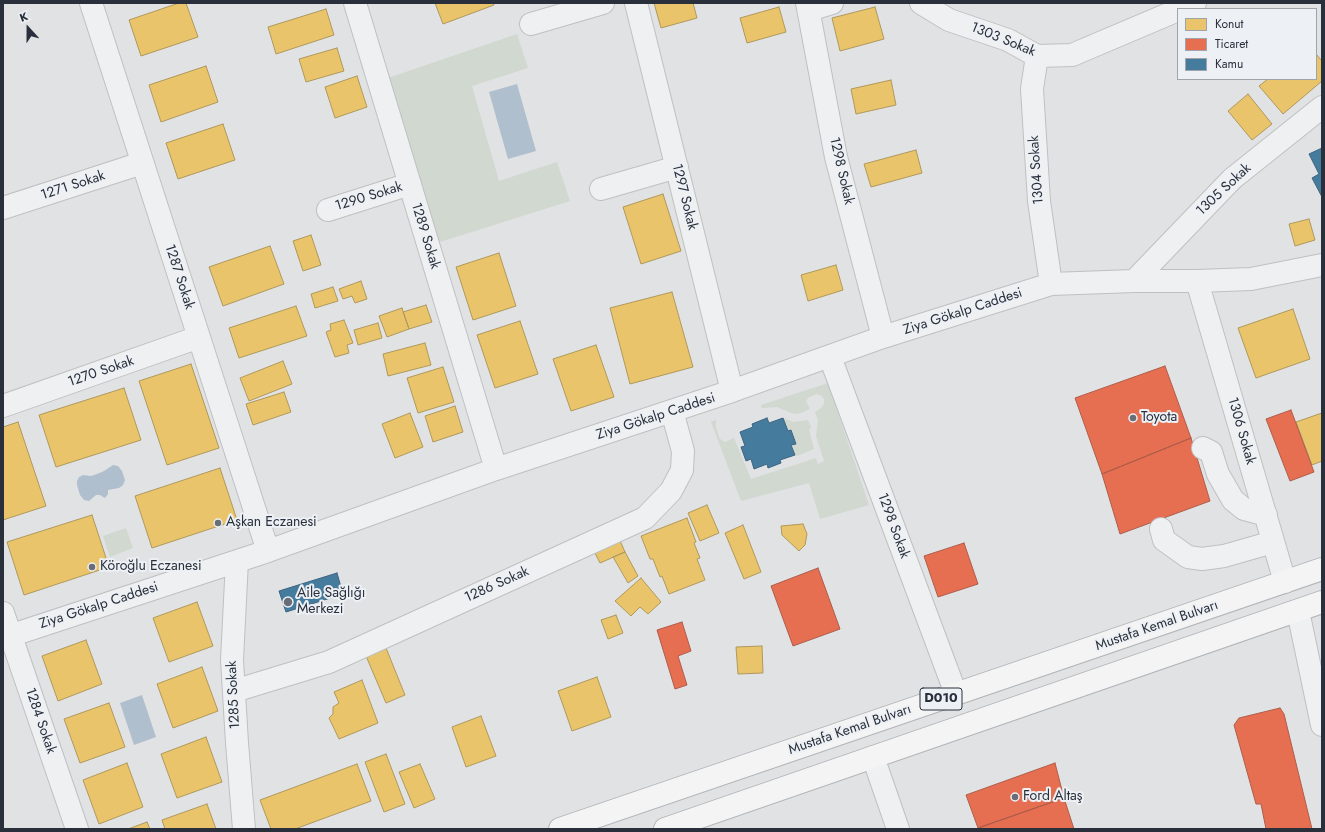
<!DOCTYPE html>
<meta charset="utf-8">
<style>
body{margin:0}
#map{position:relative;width:1325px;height:832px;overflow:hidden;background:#e0e2e4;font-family:Jost,sans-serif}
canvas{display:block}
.frame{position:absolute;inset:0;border:4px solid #29303b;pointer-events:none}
.legend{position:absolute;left:1177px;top:8px;width:140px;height:72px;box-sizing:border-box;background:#edf0f4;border:1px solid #9fa3aa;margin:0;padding:5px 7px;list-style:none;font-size:12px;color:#29303b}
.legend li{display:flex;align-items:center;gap:8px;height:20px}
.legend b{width:20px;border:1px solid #9fa3aa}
.north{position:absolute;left:8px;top:8px;width:40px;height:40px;-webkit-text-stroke:3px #edf0f4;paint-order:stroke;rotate:339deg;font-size:11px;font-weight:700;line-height:16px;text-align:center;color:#29303b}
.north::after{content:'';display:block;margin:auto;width:14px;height:18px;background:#29303b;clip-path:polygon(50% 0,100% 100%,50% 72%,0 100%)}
</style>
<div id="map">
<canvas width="1325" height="832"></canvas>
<div class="frame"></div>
<ul class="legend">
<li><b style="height:11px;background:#e9c46a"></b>Konut</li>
<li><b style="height:11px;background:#e76f51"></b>Ticaret</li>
<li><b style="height:11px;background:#457b9d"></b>Kamu</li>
</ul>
<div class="north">K</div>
</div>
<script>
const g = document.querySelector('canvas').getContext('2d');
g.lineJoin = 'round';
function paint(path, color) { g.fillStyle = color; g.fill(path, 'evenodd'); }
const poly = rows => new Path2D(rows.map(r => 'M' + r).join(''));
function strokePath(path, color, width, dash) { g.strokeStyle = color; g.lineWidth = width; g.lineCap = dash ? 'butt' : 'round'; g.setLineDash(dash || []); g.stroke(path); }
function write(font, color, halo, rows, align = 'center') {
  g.font = font + ' Jost,sans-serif'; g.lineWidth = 4; g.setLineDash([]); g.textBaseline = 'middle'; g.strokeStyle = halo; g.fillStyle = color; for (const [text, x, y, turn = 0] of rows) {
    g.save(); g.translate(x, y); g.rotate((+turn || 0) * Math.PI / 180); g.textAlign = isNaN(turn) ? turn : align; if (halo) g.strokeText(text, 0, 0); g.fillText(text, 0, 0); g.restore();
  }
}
const green = poly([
 [517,34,528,68,472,86,499,181,557,162,570,201,437,243,385,79],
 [828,383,869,505,820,519,809,483,741,501,711,422,716,420,716,428,720,439,725,442,734,438,751,479,816,458,818,464,824,461,816,436,818,420,815,412,821,408,824,404,824,399,822,396,817,394,812,396,808,398,806,401,810,409,798,414,791,413,777,407,762,408,761,405],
 [783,418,793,422,808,420,811,427,809,430,814,449,797,456,795,455,791,445,796,444,791,430,788,431],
 [126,528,133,548,110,557,103,536]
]);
const water = poly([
 [517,84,536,151,508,159,489,92],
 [113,465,118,466,122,471,125,480,123,485,119,488,108,490,108,494,105,498,100,495,96,495,89,501,84,500,80,495,77,485,77,481,79,477,83,475,91,476,97,474,104,471],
 [142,695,156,737,134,745,120,703]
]);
const homes = poly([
 [179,3,186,3,198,37,141,56,129,20,179,3],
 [435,3,493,3,494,5,443,24,435,3],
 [654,3,693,3,697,18,661,28,654,3],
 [779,7,786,32,747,43,740,18,779,7],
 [875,7,884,39,840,51,832,18,875,7],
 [326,9,334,35,276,54,268,27,326,9],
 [337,48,344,71,306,82,299,59,337,48],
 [1316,54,1322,61,1322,81,1283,114,1259,86,1268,79,1316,79,1316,54],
 [206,66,218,102,161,122,149,85,206,66],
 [357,76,367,107,335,118,325,87,357,76],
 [891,80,896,105,856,114,851,89,891,80],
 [1248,94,1272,124,1252,140,1228,111,1248,94],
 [223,124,235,160,178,179,166,143,223,124],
 [916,150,922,173,871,187,864,164,916,150],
 [663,194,681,251,641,264,623,207,663,194],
 [1309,219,1315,240,1295,246,1289,224,1309,219],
 [311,235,321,265,303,271,293,241,311,235],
 [270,246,284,284,223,306,209,267,270,246],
 [499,253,516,306,473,320,456,267,499,253],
 [836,265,843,290,808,301,801,275,836,265],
 [361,281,367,299,355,303,352,296,343,299,339,289,361,281],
 [333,287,338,301,315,308,311,294,333,287],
 [672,292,693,367,630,384,610,308,672,292],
 [426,305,432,322,409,329,403,312,426,305],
 [296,306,307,336,239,358,229,328,296,306],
 [402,308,409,329,387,337,379,316,402,308],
 [1293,309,1310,359,1256,378,1238,328,1293,309],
 [344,320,353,343,347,345,349,353,335,357,326,332,331,330,330,324,344,320],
 [520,321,538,374,495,388,477,335,520,321],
 [378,323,382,338,358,345,354,330,378,323],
 [425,343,431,365,388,376,383,354,425,343],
 [596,345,614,397,571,411,553,359,596,345],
 [283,361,292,384,249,401,240,378,283,361],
 [191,364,219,448,167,465,139,381,191,364],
 [443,367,454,402,418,413,407,378,443,367],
 [124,388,141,440,56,467,39,415,124,388],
 [284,392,291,412,253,425,246,404,284,392],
 [455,406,463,432,433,442,425,416,455,406],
 [410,413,423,447,395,458,382,424,410,413],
 [1322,413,1322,461,1312,465,1296,422,1322,413],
 [18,422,46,506,3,520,3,427,18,422],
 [220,468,237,520,152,548,135,496,220,468],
 [707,505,719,533,700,541,688,513,707,505],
 [92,515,109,567,24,595,7,542,92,515],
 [687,518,696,542,694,543,700,558,697,559,705,580,669,594,662,576,660,577,653,559,650,559,641,536,687,518],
 [803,524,807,534,805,545,799,551,782,535,781,526,803,524],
 [743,525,761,572,744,579,725,533,743,525],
 [618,536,625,552,600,563,592,547,618,536],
 [625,552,638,576,628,583,613,557,625,552],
 [641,578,661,602,648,614,640,607,631,616,615,601,641,578],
 [197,602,213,646,169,662,153,618,197,602],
 [616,615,623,633,608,639,601,620,616,615],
 [86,640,102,684,58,701,42,656,86,640],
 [762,646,763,673,738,674,736,647,762,646],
 [386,648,405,695,386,703,366,656,386,648],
 [202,667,218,711,173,728,157,684,202,667],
 [597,677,611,717,572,731,558,691,597,677],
 [362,680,378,723,339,739,329,718,333,714,333,707,339,703,334,692,362,680],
 [109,703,125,747,80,763,64,719,109,703],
 [481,716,496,756,466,767,452,727,481,716],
 [206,737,222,782,177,798,161,754,206,737],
 [386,754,405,804,384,812,365,762,386,754],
 [127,763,143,807,99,824,83,780,127,763],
 [357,764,371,801,295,829,271,829,260,800,357,764],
 [420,764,435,799,414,808,399,772,420,764],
 [207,804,216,829,165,829,162,820,207,804],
 [147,822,150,829,128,829,147,822]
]);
const shops = poly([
 [1165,366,1191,438,1102,474,1075,398,1165,366],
 [1291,410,1314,472,1290,481,1266,419,1291,410],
 [1191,438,1210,501,1120,534,1102,474,1191,438],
 [964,543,978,584,938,597,924,556,964,543],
 [818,568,840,629,793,646,771,586,818,568],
 [682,622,691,651,678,656,687,685,675,689,657,630,682,622],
 [1280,708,1284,714,1312,829,1266,829,1261,804,1256,804,1234,725,1239,718,1280,708],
 [1055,763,1064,798,978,828,966,795,1055,763],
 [1064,798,1074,829,979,829,978,828,1064,798]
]);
const public = poly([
 [1322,148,1322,197,1312,178,1319,174,1309,154,1322,148],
 [767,418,769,423,783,418,788,431,791,430,796,444,791,445,795,455,780,460,781,463,768,468,767,464,754,469,751,459,746,461,741,447,745,446,740,432,753,427,752,424,767,418],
 [337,573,343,594,286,612,279,591,337,573]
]);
const minor = poly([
 [91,3,268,551],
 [355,3,496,469],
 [636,3,732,391],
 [807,3,836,157,883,337],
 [921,3,949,20,1008,40,1037,56,1072,55,1178,10],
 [1181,9,1195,3],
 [809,10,832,3],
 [531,24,603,3],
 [1037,56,1032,89,1039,201,1051,284],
 [601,189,677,167],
 [3,208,142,163],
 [328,210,410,184],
 [1134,281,1232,179,1322,107],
 [1197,281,1285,582],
 [830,357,956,694],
 [3,406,199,337],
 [1203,448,1211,452,1218,474,1233,500,1244,509,1266,515],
 [1161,529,1164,540,1188,557,1202,559,1224,556,1273,542],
 [237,561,232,660,237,743,244,829],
 [1298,611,1322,725],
 [3,613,77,829],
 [3,638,268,551,496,469,732,391,883,337,1051,284,1134,281,1197,281,1251,279,1322,265],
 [234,691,329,662,645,518,671,491,682,470,683,451,672,411],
 [873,757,898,829]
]);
const highway = poly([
 [560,829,1322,569],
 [665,829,1322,602]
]);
const markers = [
 [1133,418,4,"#696e76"],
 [218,523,4,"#696e76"],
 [92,567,4,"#696e76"],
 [288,602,5,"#696e76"],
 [1015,797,4,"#696e76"]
];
const shields = [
 [941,699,42]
];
const shieldNames = [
 ["D010",941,699]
];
const streetNames = [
 ["1303 Sokak",1003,40,22],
 ["1304 Sokak",1037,170,-94],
 ["1298 Sokak",841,171,77],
 ["1271 Sokak",73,186,-18],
 ["1305 Sokak",1224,190,-43],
 ["1290 Sokak",369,197,-17],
 ["1297 Sokak",684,197,76],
 ["1289 Sokak",425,236,73],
 ["1287 Sokak",179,277,72],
 ["Ziya Gökalp Caddesi",963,312,-18],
 ["1270 Sokak",101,372,-19],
 ["Ziya Gökalp Caddesi",656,417,-18],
 ["1306 Sokak",1241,431,74],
 ["1298 Sokak",893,526,70],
 ["1286 Sokak",497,585,-24],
 ["Ziya Gökalp Caddesi",99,606,-18],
 ["Mustafa Kemal Bulvarı",1157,626,-19],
 ["1285 Sokak",234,695,-93],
 ["1284 Sokak",40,721,71],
 ["Mustafa Kemal Bulvarı",850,730,-19]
];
const poiNames = [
 ["Toyota",1141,418],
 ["Aşkan Eczanesi",226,523],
 ["Köroğlu Eczanesi",100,567],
 ["Aile Sağlığı",297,594],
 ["Merkezi",297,610],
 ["Ford Altaş",1023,797]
];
paint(green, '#d1d8d0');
paint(water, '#b0bfcd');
paint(homes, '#e9c46a');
strokePath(homes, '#af985c', 1);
paint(shops, '#e76f51');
strokePath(shops, '#ae5c4a', 1);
paint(public, '#457b9d');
strokePath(public, '#3d6480', 1);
strokePath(minor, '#bec0c2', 24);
strokePath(highway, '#b3b5b8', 24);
strokePath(minor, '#eff0f1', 22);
strokePath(highway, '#f4f4f5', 22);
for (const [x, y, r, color] of markers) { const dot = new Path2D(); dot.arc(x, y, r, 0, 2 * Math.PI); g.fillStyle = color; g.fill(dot); strokePath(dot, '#edf0f4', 1.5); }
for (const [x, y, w] of shields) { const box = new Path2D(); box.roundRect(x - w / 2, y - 11, w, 22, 3); g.fillStyle = '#edf0f4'; g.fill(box); strokePath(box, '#29303b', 1); }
write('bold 13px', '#29303b', null, shieldNames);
write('14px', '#29303b', '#edf0f4', streetNames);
write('14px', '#29303b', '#edf0f4', poiNames, 'left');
</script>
